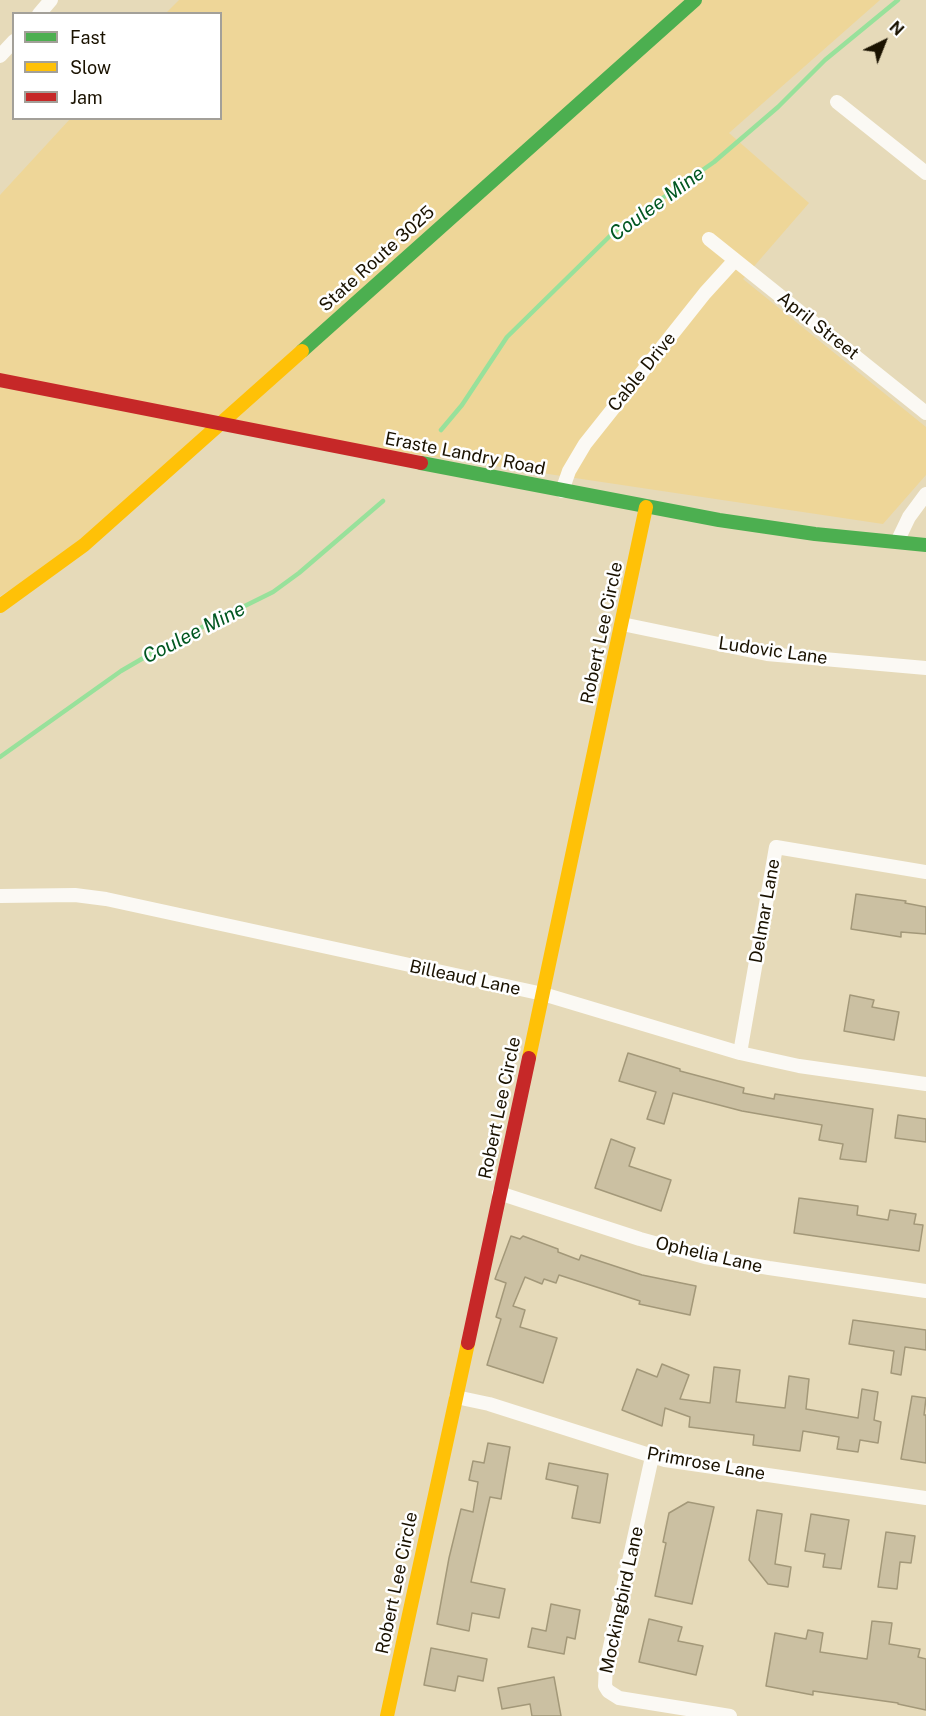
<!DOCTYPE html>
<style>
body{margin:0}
#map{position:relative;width:926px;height:1716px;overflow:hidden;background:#e6dab9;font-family:"Public Sans",sans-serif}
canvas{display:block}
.legend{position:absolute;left:12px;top:12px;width:210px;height:108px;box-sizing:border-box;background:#fff;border:2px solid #a3a099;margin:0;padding:8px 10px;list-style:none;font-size:18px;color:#1a1200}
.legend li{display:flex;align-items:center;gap:12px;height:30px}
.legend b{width:30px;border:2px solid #a3a099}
.north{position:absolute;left:854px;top:12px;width:60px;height:60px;-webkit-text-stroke:4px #fff;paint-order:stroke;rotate:43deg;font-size:16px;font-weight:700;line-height:24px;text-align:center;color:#1a1200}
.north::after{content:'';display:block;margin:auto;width:21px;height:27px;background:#1a1200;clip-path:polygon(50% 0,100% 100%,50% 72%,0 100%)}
</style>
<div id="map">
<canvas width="926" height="1716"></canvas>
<ul class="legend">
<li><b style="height:8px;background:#4caf50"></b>Fast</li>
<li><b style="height:8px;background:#ffc107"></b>Slow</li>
<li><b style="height:8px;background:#c62828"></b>Jam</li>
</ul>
<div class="north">N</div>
</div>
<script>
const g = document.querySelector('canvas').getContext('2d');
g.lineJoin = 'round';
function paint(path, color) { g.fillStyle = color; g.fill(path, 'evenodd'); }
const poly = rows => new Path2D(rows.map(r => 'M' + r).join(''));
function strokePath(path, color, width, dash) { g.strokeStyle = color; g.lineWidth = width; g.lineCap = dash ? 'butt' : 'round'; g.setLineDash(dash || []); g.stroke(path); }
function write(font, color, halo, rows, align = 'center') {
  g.font = font + ' "Public Sans",sans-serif'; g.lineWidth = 5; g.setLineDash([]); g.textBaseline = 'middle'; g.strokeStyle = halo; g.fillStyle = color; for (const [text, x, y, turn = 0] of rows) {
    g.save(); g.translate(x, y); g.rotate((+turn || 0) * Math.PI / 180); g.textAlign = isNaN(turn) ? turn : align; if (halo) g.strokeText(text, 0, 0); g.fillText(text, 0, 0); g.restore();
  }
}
const built = poly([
 [179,0,880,0,729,133,809,203,743,279,926,427,926,475,883,524,220,425,84,545,0,596,0,195,70,119,220,118,220,14,166,13]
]);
const stream = poly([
 [441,430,462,405,507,337,614,232,714,162,778,107,825,60,898,0],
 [0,757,121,671,164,646,273,592,299,573,383,501]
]);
const building = poly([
 [856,894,906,901,905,903,926,907,926,934,901,932,901,937,851,929,856,894],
 [850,995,874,1000,872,1007,899,1012,894,1040,844,1031,850,995],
 [628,1053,680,1069,680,1071,744,1088,743,1093,774,1099,775,1094,873,1109,866,1162,840,1159,843,1144,819,1140,822,1125,742,1111,673,1093,664,1124,647,1119,656,1092,619,1081,628,1053],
 [898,1115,926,1119,926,1142,895,1138,898,1115],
 [611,1139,635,1148,629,1166,671,1180,661,1211,595,1188,611,1139],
 [799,1198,858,1206,857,1215,888,1220,890,1210,916,1214,914,1224,923,1225,919,1251,794,1233,799,1198],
 [511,1236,520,1239,523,1236,558,1249,558,1252,579,1260,581,1255,642,1275,696,1286,690,1315,639,1304,640,1301,559,1275,556,1283,544,1279,542,1284,525,1277,513,1306,525,1310,520,1327,557,1338,543,1383,487,1365,501,1319,496,1317,506,1283,495,1279,511,1236],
 [853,1320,926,1330,926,1350,905,1347,901,1375,891,1373,894,1351,849,1344,853,1320],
 [662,1364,689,1375,680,1399,710,1403,714,1367,740,1370,736,1402,785,1408,789,1376,809,1379,806,1409,858,1418,862,1389,878,1392,874,1420,881,1422,878,1443,860,1440,858,1452,837,1449,839,1437,803,1431,800,1451,753,1445,754,1435,689,1427,690,1417,665,1408,662,1426,622,1410,637,1369,657,1377,662,1364],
 [912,1396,926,1398,924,1415,926,1415,926,1463,901,1459,912,1396],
 [488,1443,510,1447,501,1499,490,1497,471,1582,505,1589,499,1618,472,1613,469,1631,437,1624,449,1558,461,1509,473,1512,478,1482,469,1480,473,1461,484,1463,488,1443],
 [549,1463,608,1474,600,1523,572,1518,578,1486,546,1479,549,1463],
 [688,1502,714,1507,692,1604,655,1596,666,1543,663,1542,669,1513,688,1502],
 [757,1510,782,1514,775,1564,791,1567,788,1587,768,1584,749,1560,757,1510],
 [811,1514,849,1520,841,1569,823,1567,825,1554,805,1551,811,1514],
 [886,1532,915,1536,911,1563,900,1562,897,1589,878,1587,886,1532],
 [551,1604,580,1610,575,1639,567,1637,564,1654,528,1647,532,1628,546,1631,551,1604],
 [649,1619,682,1627,678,1641,703,1646,696,1675,639,1662,649,1619],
 [872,1621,892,1623,889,1644,920,1649,918,1657,926,1659,926,1710,898,1704,898,1703,813,1691,813,1695,766,1686,775,1633,806,1639,808,1630,823,1633,820,1652,867,1659,872,1621],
 [431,1648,487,1659,483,1681,458,1676,455,1691,424,1685,431,1648],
 [554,1677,561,1716,532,1716,530,1704,502,1709,498,1688,554,1677]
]);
const street = poly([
 [39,14,51,0],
 [0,56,14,41],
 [837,102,926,173],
 [709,239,926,413],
 [562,491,569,471,585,444,705,293,735,260],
 [897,542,909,517,926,494],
 [622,624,767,654,926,668],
 [0,896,75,895,106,899,543,994,740,1053,799,1066,926,1084],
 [740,1053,776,847,926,872],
 [499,1193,640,1239,705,1257,769,1268,926,1291],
 [456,1397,489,1404,665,1460,926,1498],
 [652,1457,606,1665,605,1686,608,1691,619,1698,730,1716]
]);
const fast = poly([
 [302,351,695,0],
 [421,463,719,520,815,534,926,545]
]);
const slow = poly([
 [0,606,84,545,302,351],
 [529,1058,646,507],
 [387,1716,468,1343]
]);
const jam = poly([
 [0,380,421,463],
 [468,1343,529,1058]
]);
const streetNames = [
 ["State Route 3025",377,259,-42],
 ["April Street",818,326,38],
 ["Cable Drive",642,372,-51],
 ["Eraste Landry Road",465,454,11],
 ["Robert Lee Circle",602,633,-78],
 ["Ludovic Lane",773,651,8],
 ["Delmar Lane",765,911,-80],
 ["Billeaud Lane",465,978,12],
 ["Robert Lee Circle",500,1108,-78],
 ["Ophelia Lane",709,1255,13],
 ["Primrose Lane",706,1464,10],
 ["Robert Lee Circle",397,1583,-78],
 ["Mockingbird Lane",622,1600,-78]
];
const waterNames = [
 ["Coulee Mine",657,204,-36],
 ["Coulee Mine",194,633,-27]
];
paint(built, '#eed698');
strokePath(stream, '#98e19b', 4.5);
paint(building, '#cbc0a2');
strokePath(building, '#a39879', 1.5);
strokePath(street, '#fbf9f4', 14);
strokePath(fast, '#4caf50', 14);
strokePath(slow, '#ffc107', 14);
strokePath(jam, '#c62828', 14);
write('18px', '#1a1200', '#fff', streetNames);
write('italic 20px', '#015721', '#fff', waterNames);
</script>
